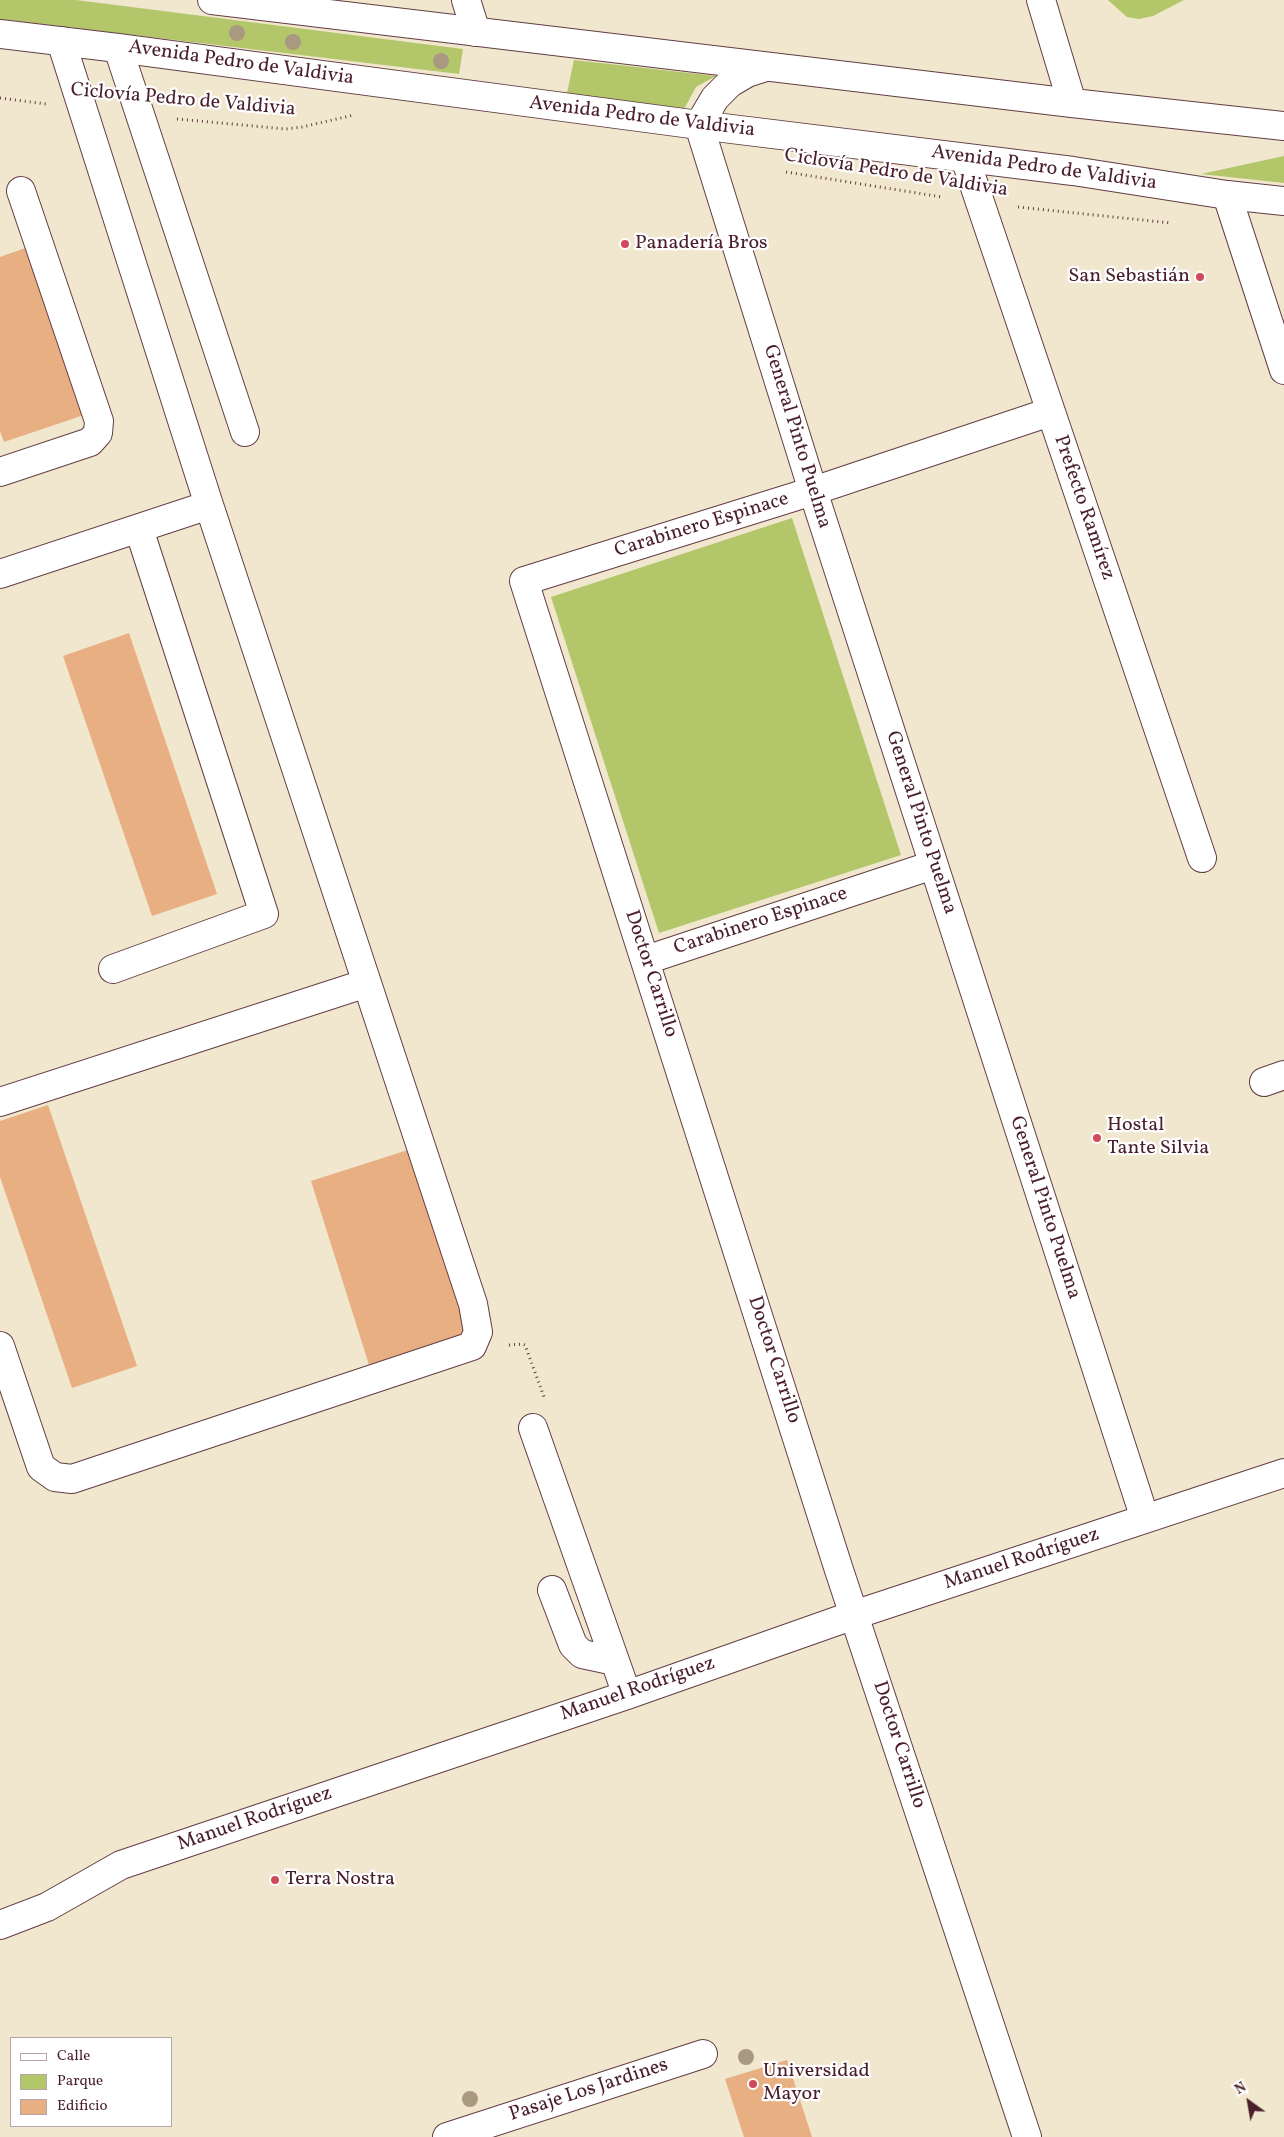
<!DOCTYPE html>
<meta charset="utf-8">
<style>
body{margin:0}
#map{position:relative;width:1284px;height:2137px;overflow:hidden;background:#f0e7ce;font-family:Vollkorn,serif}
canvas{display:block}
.legend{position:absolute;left:10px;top:2037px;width:162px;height:90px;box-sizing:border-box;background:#fff;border:1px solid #b7a5aa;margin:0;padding:6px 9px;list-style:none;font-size:15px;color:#4a1f2b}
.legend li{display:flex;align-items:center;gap:10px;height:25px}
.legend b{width:25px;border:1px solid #b7a5aa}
.north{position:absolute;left:1224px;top:2077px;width:50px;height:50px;-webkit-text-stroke:4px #fff;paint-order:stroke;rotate:328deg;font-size:14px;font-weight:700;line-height:20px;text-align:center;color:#4a1f2b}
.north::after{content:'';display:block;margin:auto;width:18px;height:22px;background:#4a1f2b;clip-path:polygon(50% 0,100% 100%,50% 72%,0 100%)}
</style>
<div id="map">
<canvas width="1284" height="2137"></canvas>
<ul class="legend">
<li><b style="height:6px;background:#fff"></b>Calle</li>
<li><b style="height:14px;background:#b3c66a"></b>Parque</li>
<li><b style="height:14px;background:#e7af82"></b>Edificio</li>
</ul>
<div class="north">N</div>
</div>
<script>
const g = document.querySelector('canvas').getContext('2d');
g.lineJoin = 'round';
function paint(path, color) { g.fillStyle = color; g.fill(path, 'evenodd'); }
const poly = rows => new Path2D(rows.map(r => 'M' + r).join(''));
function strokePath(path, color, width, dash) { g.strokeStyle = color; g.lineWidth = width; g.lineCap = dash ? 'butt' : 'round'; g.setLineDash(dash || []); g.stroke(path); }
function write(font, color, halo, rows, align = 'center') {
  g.font = font + ' Vollkorn,serif'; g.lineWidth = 4.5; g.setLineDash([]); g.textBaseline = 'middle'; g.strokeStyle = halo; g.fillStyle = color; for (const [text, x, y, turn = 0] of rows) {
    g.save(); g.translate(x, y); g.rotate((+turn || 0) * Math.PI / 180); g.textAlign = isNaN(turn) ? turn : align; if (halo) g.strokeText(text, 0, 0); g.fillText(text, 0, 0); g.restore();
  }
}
const green = poly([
 [0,0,76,0,463,49,459,74,0,19],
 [1108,0,1184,0,1153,16,1139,19,1127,17],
 [574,60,716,76,696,87,684,109,567,93],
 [1284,156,1284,183,1201,174],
 [792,518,901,855,659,933,551,597]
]);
const building = poly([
 [28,247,84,415,4,442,0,431,0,257],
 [129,633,217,894,152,916,63,656],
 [48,1105,137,1366,72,1388,0,1177,0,1121],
 [411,1149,470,1336,370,1368,311,1181],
 [787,2060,812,2137,744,2137,725,2079]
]);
const path = poly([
 [0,98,46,104],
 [177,119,286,129,302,127,354,115],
 [786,172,942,197],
 [1018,207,1171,223],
 [509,1345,522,1344,525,1345,544,1397]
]);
const minor = poly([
 [466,0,476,32],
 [1041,0,1072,103],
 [118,48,245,432],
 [699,125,813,491,1145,1519],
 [965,158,1202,858],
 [1227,195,1284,370],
 [0,472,90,442,98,433,99,421,21,191],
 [0,574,209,505,61,41],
 [646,960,933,865],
 [113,969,264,914,139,529],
 [1264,1082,1284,1075],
 [0,1102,367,983],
 [0,1346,41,1467,55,1477,72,1479,472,1346,478,1332,473,1304,209,505],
 [533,1428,627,1695],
 [552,1590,573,1645,582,1654,615,1661],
 [0,1925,47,1907,121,1865,627,1695,854,1615,1284,1473],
 [447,2137,703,2054],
 [1027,2137,839,1570,524,581,813,491,1050,412]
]);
const major = poly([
 [212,0,1072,103,1284,126],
 [0,34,118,48,699,125,1073,171,1227,195,1284,201],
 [699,125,715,98,730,83,747,73,766,67]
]);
const trees = [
 [237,33],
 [293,42],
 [441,61],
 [746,2057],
 [470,2099]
];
const markers = [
 [625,244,5,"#d1495b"],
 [1200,277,5,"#d1495b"],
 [1097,1138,5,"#d1495b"],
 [275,1880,5,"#d1495b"],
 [753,2084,5,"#d1495b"]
];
const streetNames = [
 ["Avenida Pedro de Valdivia",241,64,8],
 ["Ciclovía Pedro de Valdivia",183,101,5],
 ["Avenida Pedro de Valdivia",642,118,7],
 ["Avenida Pedro de Valdivia",1044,169,8],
 ["Ciclovía Pedro de Valdivia",896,174,9],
 ["General Pinto Puelma",796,437,73],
 ["Prefecto Ramírez",1083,508,71],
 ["Carabinero Espinace",702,526,-17],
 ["General Pinto Puelma",920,823,72],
 ["Carabinero Espinace",761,922,-18],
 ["Doctor Carrillo",650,974,72],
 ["General Pinto Puelma",1044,1208,72],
 ["Doctor Carrillo",773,1360,72],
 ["Manuel Rodríguez",1022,1560,-18],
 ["Manuel Rodríguez",638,1690,-19],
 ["Doctor Carrillo",898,1745,72],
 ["Manuel Rodríguez",255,1820,-19],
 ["Pasaje Los Jardines",589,2091,-18]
];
const poiNames = [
 ["Panadería Bros",635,244],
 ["San Sebastián",1190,277,"right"],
 ["Hostal",1107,1126],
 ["Tante Silvia",1107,1149],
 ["Terra Nostra",285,1880],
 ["Universidad",763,2072],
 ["Mayor",763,2095]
];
paint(green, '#b3c66a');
paint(building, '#e7af82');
strokePath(minor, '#633d43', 30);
strokePath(major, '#633d43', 30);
strokePath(path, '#633d43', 3, [1, 4]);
strokePath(minor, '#fff', 28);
strokePath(major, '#fff', 28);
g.fillStyle = '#a99980';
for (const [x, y] of trees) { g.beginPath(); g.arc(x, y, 8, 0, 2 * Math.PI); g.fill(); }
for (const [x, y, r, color] of markers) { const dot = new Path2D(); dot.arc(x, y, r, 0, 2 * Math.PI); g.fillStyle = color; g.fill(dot); strokePath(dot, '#fff', 2); }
write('20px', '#4a1f2b', '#fff', streetNames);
write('20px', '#4a1f2b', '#fff', poiNames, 'left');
</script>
